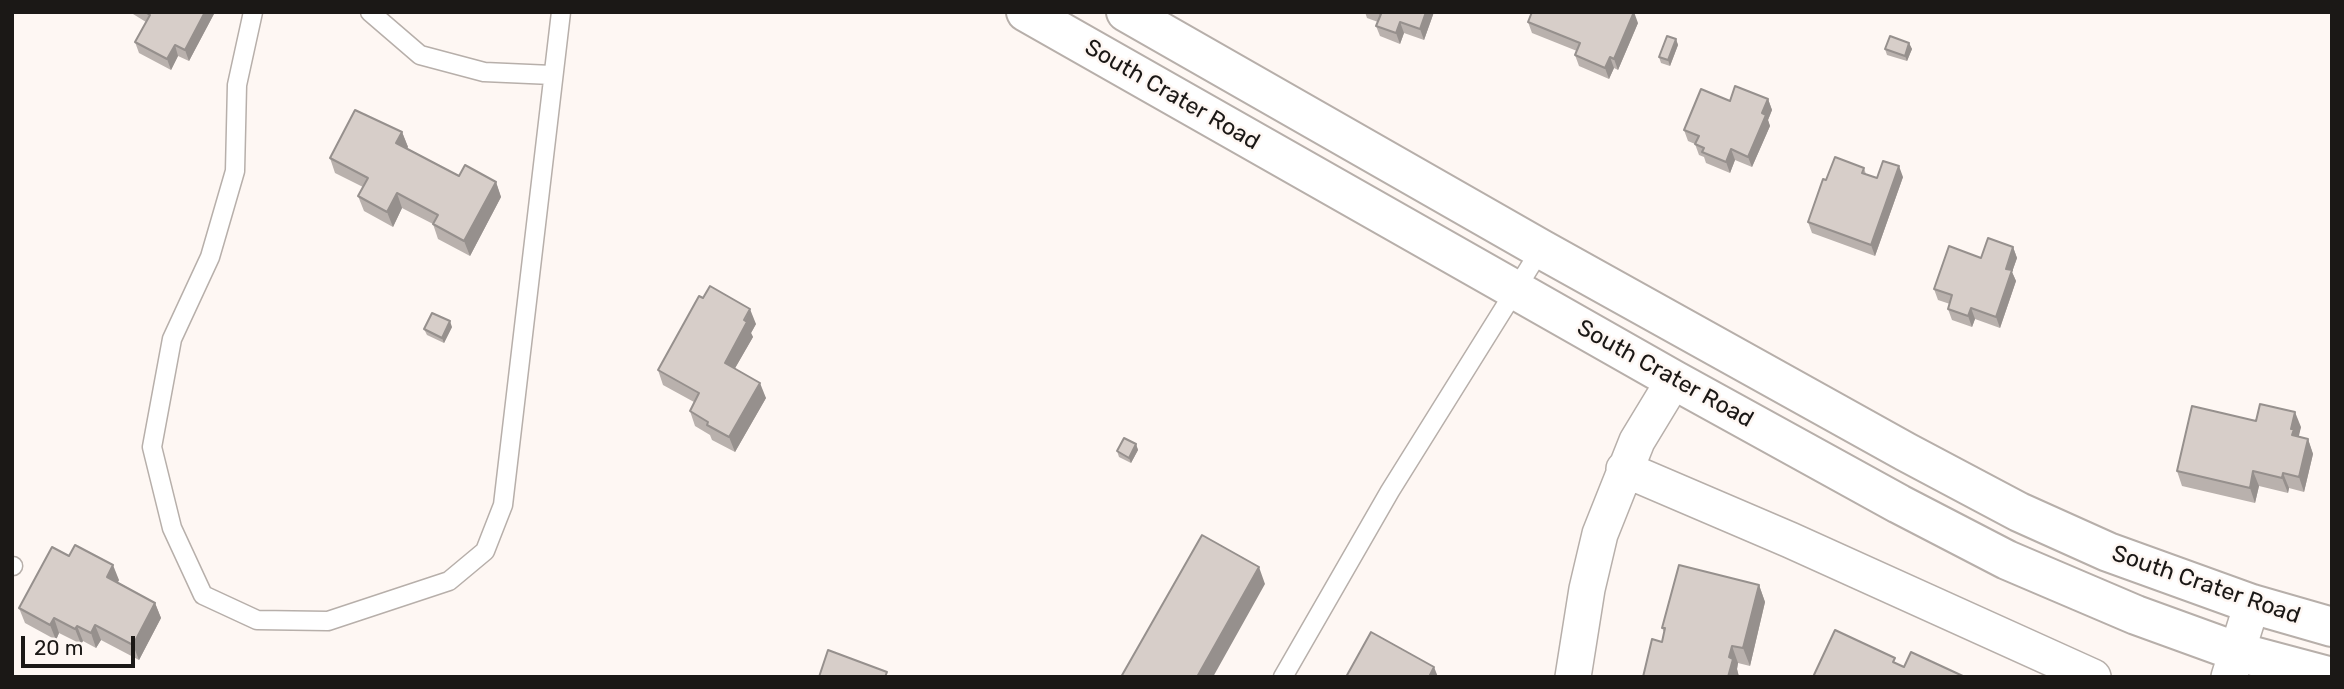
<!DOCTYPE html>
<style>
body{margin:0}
#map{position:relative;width:2344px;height:689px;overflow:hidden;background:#fef7f3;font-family:Rubik,sans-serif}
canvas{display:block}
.frame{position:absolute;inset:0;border:14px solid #1b1816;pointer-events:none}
.scale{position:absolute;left:21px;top:636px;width:114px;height:32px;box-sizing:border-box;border:4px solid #1b1816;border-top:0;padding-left:9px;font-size:21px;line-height:24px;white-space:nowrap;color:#1b1816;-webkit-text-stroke:5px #fef7f3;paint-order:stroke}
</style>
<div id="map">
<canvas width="2344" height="689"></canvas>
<div class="frame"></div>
<div class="scale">20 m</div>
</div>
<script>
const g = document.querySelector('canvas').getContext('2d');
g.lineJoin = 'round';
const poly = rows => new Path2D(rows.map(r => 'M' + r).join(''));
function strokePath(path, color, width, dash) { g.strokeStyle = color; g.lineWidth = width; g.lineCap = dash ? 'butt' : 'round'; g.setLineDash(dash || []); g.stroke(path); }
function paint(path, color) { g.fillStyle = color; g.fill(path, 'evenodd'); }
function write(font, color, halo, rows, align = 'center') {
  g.font = font + ' Rubik,sans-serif'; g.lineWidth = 5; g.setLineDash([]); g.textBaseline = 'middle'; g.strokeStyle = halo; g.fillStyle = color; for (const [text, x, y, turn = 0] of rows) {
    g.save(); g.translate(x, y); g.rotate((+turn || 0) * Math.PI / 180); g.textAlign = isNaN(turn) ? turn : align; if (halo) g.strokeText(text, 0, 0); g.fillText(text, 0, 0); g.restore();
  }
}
const lane = poly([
 [253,12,237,85,235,171,210,257,172,339,152,447,172,528,203,595,257,620,328,621,449,581,485,551,503,505,561,12],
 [370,12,420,55,484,72,552,75],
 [12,566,13,566],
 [1283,677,1390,491,1541,249]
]);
const street = poly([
 [1624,469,1790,540,2093,677],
 [1573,677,1587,589,1600,534,1637,441,1674,380],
 [2229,677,2252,604]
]);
const primary = poly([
 [1026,12,1674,380,1899,504,2007,560,2136,615,2238,652,2332,677],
 [1126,12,1541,249,1906,452,2019,512,2108,552,2252,604,2332,627]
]);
const wall = poly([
 [132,12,215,12,189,61,178,56,171,70,139,53,135,42,146,22,133,14],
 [1365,12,1434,12,1424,40,1404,33,1400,44,1380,36,1376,26,1378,22,1367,18],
 [1528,22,1638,23,1618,70,1614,68,1609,79,1579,66,1575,55,1577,51,1532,33],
 [1676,39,1678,45,1670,66,1661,63,1659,57],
 [1909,43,1912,49,1907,61,1887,55,1885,49],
 [1768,99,1772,110,1768,120,1770,126,1752,167,1735,160,1730,173,1706,163,1704,157,1699,155,1695,144,1688,141,1684,130,1730,101],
 [402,132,408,147,407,148,459,176,496,182,501,197,470,256,438,239,433,224,402,208,393,227,364,211,358,196,363,187,335,173,330,158],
 [1864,168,1866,174,1877,178,1903,177,1875,256,1812,233,1808,222,1826,180],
 [2013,247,2017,258,2012,272,2016,281,2000,328,1975,319,1972,327,1952,320,1948,309,1950,304,1938,300,1934,289,1981,258],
 [703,298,756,324,751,333,753,337,735,368,766,398,735,452,712,440,710,435,695,426,690,411,694,402,663,385,658,370],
 [452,327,444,343,427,335,424,329],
 [2256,421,2301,427,2298,436,2308,439,2313,454,2304,492,2289,488,2288,493,2259,486,2255,503,2182,486,2177,471],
 [1136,444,1138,450,1131,463,1119,457,1117,451],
 [69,556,119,580,118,582,155,603,161,618,139,660,101,640,96,648,83,641,81,644,59,633,56,640,25,623,19,608],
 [1759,585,1765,602,1750,666,1738,663,1737,669,1739,677,1643,677,1662,642,1664,632,1662,628]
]);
const shadedWall = poly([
 [205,12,215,12,189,61,185,50],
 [1426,12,1434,12,1424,40,1420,29],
 [1634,12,1638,23,1618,70,1614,59],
 [1400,22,1404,33,1400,44,1396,33],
 [1676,39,1678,45,1670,66,1668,60],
 [1909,43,1912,49,1907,61,1905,56],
 [175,45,178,56,171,70,167,59],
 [1610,57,1614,68,1609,79,1605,68],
 [1768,99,1772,110,1768,120,1770,126,1752,167,1748,157,1762,113],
 [402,132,408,147,401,158,396,143],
 [1731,149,1735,160,1730,173,1726,162],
 [1899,166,1903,177,1875,256,1871,245],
 [496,182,501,197,470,256,464,241],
 [397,193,402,208,393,227,387,212],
 [2013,247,2017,258,2012,272,2016,281,2000,328,1996,317,2006,269],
 [1971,308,1975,319,1972,327,1968,316],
 [750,309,756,324,751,333,753,337,730,377,725,363],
 [450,321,452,327,444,343,442,338],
 [760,383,766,398,735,452,729,437],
 [2295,412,2301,427,2298,440,2298,450,2291,429],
 [2308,439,2313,454,2304,492,2299,477],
 [1136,444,1138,450,1131,463,1129,458],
 [2253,471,2259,486,2255,503,2250,488],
 [2283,473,2289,488,2288,493,2282,478],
 [113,565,119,580,112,592,107,577],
 [1259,567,1265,584,1213,677,1197,677],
 [1759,585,1765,602,1750,666,1743,648],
 [155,603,161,618,139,660,133,645],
 [54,618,59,633,56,640,50,625],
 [95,625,101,640,96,648,91,633],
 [77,626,83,641,81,644,75,629],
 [1732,646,1738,663,1737,669,1739,677,1728,677,1729,657],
 [1434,667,1438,677,1429,677]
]);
const building = poly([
 [145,12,205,12,185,50,175,45,167,59,135,42,150,15,145,12],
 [1377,12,1426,12,1420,29,1400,22,1396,33,1376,26,1381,14,1377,12],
 [1532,12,1634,12,1614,59,1610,57,1605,68,1575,55,1580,43,1528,22,1532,12],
 [1667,36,1676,39,1668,60,1659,57,1667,36],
 [1890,36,1909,43,1905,56,1885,49,1890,36],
 [1735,86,1768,99,1762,113,1766,115,1748,157,1731,149,1726,162,1702,152,1704,148,1695,144,1699,136,1684,130,1701,89,1730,101,1735,86],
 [355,110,402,132,396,143,459,176,465,165,496,182,464,241,433,224,438,215,397,193,387,212,358,196,368,178,330,158,355,110],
 [1835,157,1864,168,1862,173,1877,178,1883,161,1899,166,1871,245,1808,222,1823,179,1826,180,1835,157],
 [1988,238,2013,247,2006,269,2012,270,1996,317,1971,308,1968,316,1948,309,1952,295,1934,289,1949,246,1981,258,1988,238],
 [710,286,750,309,744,320,747,322,725,363,760,383,729,437,707,425,708,422,690,411,699,393,658,370,699,296,703,298,710,286],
 [432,313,450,321,442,338,424,329,432,313],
 [2260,404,2295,412,2291,429,2294,429,2292,435,2308,439,2299,477,2283,473,2282,478,2253,471,2250,488,2177,471,2192,406,2256,421,2260,404],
 [1124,438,1136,444,1129,458,1117,451,1124,438],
 [1202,535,1259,567,1197,677,1121,677,1202,535],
 [75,545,113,565,107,577,155,603,133,645,95,625,91,633,77,626,75,629,54,618,50,625,19,608,52,547,69,556,75,545],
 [1679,565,1759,585,1743,648,1732,646,1729,657,1733,659,1728,677,1643,677,1652,639,1662,642,1665,628,1662,628,1679,565],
 [1835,630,1895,658,1893,662,1904,667,1911,652,1965,677,1813,677,1835,630],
 [1371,632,1434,667,1429,677,1346,677,1371,632],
 [828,650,887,672,885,677,819,677,828,650]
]);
const streetNames = [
 ["South Crater Road",1172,95,30],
 ["South Crater Road",1665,374,29],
 ["South Crater Road",2206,585,19]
];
strokePath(lane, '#b7afaa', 21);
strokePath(street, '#b7afaa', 38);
strokePath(primary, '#b7afaa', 42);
strokePath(lane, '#fff', 18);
strokePath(street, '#fff', 35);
strokePath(primary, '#fff', 38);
paint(wall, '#b9b1ad');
paint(shadedWall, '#96908d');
paint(building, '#d7cec9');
strokePath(building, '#96908d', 2);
write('23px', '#1b1816', '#fef7f3', streetNames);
</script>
